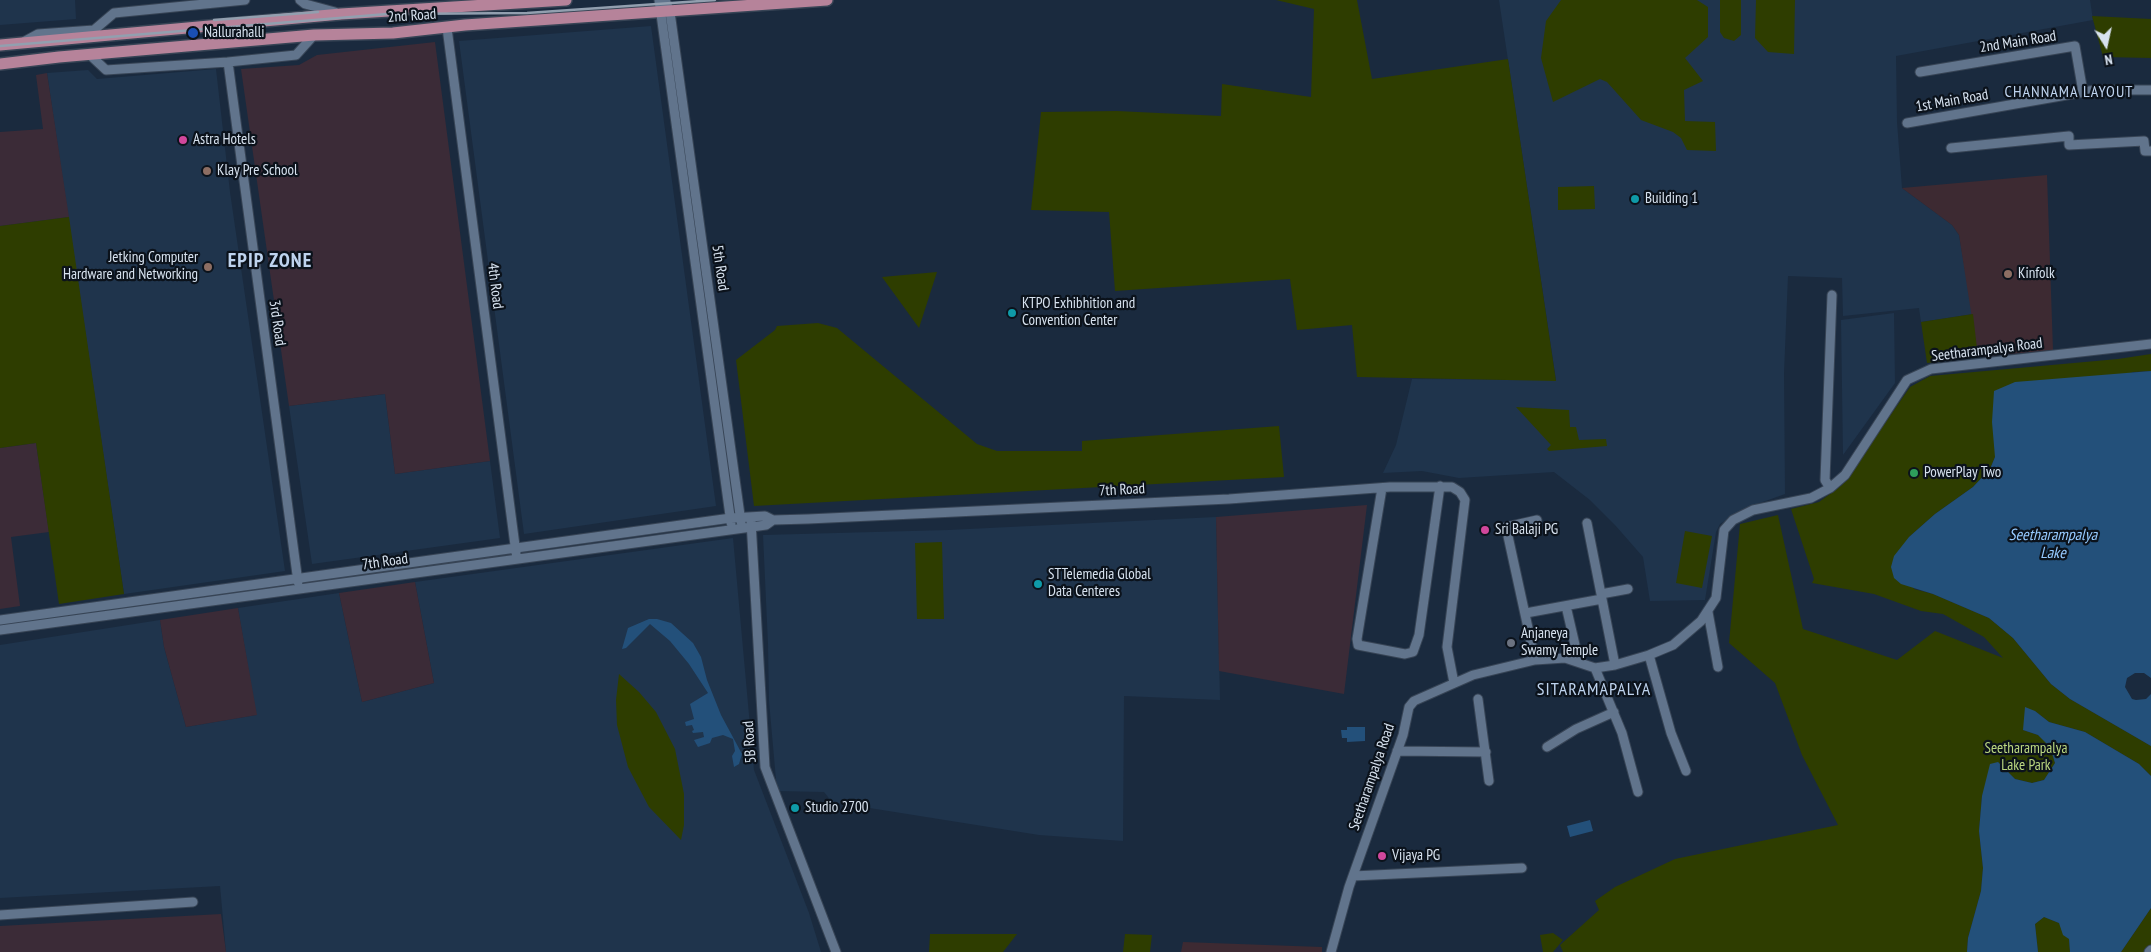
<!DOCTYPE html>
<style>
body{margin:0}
#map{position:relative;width:2151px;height:952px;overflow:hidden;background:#1a2a3e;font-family:"PT Sans Narrow",sans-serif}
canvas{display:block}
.north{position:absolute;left:2081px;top:20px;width:50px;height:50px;-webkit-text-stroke:4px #0b121b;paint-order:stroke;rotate:170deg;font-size:14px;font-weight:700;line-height:20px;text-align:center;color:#d7e2ef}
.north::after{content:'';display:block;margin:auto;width:18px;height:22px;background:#d7e2ef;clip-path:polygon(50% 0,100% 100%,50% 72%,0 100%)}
</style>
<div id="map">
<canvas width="2151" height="952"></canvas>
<div class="north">N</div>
</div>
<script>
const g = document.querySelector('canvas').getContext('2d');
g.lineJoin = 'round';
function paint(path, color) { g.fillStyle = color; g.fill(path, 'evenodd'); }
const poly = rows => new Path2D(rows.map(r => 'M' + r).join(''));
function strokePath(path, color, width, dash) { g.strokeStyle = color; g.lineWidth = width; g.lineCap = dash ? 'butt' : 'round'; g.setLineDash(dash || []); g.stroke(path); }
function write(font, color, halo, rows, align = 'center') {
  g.font = font + ' "PT Sans Narrow",sans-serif'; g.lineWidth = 4.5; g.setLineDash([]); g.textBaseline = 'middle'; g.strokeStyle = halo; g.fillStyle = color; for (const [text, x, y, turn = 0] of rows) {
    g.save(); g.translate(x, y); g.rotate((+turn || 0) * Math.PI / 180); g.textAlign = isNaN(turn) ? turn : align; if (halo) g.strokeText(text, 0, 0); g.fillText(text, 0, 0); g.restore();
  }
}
const built = poly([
 [0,0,75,0,76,19,0,25],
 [1499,0,2090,0,2093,20,1896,56,1897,122,1902,188,1952,225,1959,235,1973,314,1921,322,1919,308,1843,316,1842,278,1788,276,1784,373,1785,494,1746,508,1720,524,1716,532,1705,600,1650,601,1643,557,1615,525,1590,500,1554,472,1459,478,1422,471,1383,473,1396,445,1412,379,1556,380],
 [651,26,716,506,524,534,459,41],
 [216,69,230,192,285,571,124,594,47,73,88,70,97,79],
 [1894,313,1895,383,1843,455,1841,320],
 [385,394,395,474,490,461,500,538,312,564,289,406],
 [1216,517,1220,700,1124,696,1123,841,1039,835,832,802,824,792,777,791,769,701,768,644,763,535,948,530],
 [733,538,754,770,809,913,821,952,226,952,220,886,0,898,0,645,160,620,164,647,186,727,256,715,238,608,339,593,362,702,434,683,415,582]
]);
const industrial = poly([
 [435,42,490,461,395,474,385,394,289,406,241,69,299,65,317,55],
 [47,73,69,217,0,226,0,132,43,129,36,75],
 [36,443,49,532,11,537,20,606,0,609,0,448],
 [1367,505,1344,694,1219,671,1216,517],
 [415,582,434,683,362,702,339,593],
 [238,608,257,715,186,727,164,647,160,620],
 [221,914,226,952,0,952,0,926]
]);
const education = poly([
 [2047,175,2053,350,1978,357,1959,235,1952,225,1902,188],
 [1183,942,1322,947,1322,952,1181,952]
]);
const green = poly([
 [1276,0,1357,0,1372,79,1508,59,1556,381,1357,377,1352,325,1297,330,1290,279,1115,291,1109,212,1031,210,1041,112,1117,111,1221,116,1222,84,1311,97,1314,9],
 [1561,0,1697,0,1708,7,1708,37,1685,58,1703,81,1684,90,1685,121,1715,122,1716,151,1687,150,1681,138,1673,132,1641,120,1607,82,1600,79,1553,102,1541,58,1546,21],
 [1720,0,1741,0,1741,35,1734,41,1724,38,1720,32],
 [1756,0,1795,0,1794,54,1768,52,1755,38],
 [2092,16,2151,19,2151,58,2103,57],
 [1594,186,1595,209,1558,210,1558,187],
 [69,217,124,594,59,604,36,443,0,448,0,226],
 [937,272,919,328,882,277],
 [1973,314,1978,357,1927,363,1921,322],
 [818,323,837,328,977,444,997,451,1082,451,1082,441,1279,426,1284,477,754,506,736,360,775,330,777,326],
 [2151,354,2151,371,2133,372,1995,440,1995,457,1990,469,1973,487,1935,514,1909,537,1914,589,1933,594,1989,618,2013,638,2051,684,2070,699,2151,746,2151,776,2139,764,2085,732,2049,722,2035,711,2023,730,2038,735,2051,747,2055,763,2044,780,2032,783,2015,779,1998,762,1982,796,1979,831,1983,868,1981,891,1968,938,1967,952,1563,952,1560,945,1599,910,1595,901,1615,887,1675,859,1838,825,1802,755,1775,683,1729,643,1740,524,1778,515,1803,629,1897,660,1935,631,2003,658,1984,637,1943,614,1921,611,1874,594,1812,583,1814,579,1791,509,1819,502,1842,485,1910,387,1930,376,2118,359],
 [1516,407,1569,410,1570,427,1576,427,1579,440,1606,439,1607,446,1549,451,1547,449,1551,445],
 [1685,531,1712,536,1702,588,1676,583],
 [942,542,944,619,917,619,915,543],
 [619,674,639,692,656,712,675,749,684,794,684,825,681,840,649,807,628,767,617,725,616,700],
 [2151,908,2151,944,2149,946,2144,952,2121,952],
 [2044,917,2059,923,2069,939,2070,952,2038,952,2035,924],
 [1553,933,1563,940,1553,952,1543,952,1540,935],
 [930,934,1017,934,1003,952,929,952],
 [1125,934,1152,935,1150,952,1123,952]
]);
const water = poly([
 [2151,371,2151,678,2144,673,2135,673,2127,678,2125,687,2132,699,2136,700,2146,699,2151,694,2151,746,2070,699,2051,684,2013,638,1989,618,1933,594,1901,584,1894,578,1891,567,1894,556,1909,537,1935,514,1973,487,1990,469,1995,457,1992,422,1994,391,2015,382],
 [649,619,657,619,671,623,693,643,701,657,707,680,721,715,742,754,739,764,734,767,732,756,735,751,733,739,723,735,712,738,710,743,698,747,694,740,704,737,703,732,693,733,692,731,694,730,692,725,686,726,685,722,694,719,690,704,708,693,689,664,670,641,650,624,626,648,622,649,628,628],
 [2025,707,2035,711,2049,722,2085,732,2139,764,2151,776,2151,908,2121,952,2070,952,2069,939,2063,935,2059,923,2044,917,2035,924,2038,952,1967,952,1968,938,1981,891,1983,868,1979,831,1982,796,1990,764,1998,762,2015,779,2032,783,2044,780,2055,763,2050,747,2038,735,2023,730],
 [1347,727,1365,727,1365,741,1347,742,1347,738,1342,738,1341,730,1347,730],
 [1590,820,1593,831,1570,837,1567,826]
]);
const minor = poly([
 [300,0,305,4,335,12],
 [659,0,731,523],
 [665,0,670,12,741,522],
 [447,28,516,553],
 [25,41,38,34,94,30,114,13,245,0],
 [90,55,106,70,228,62,296,55,314,35],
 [228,62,298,582],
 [1920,72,2075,46,2083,92],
 [1907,123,2095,90,2151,90],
 [1951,148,2069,136,2069,145,2144,141,2145,151,2151,151],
 [1382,488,1357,639,1358,645,1405,654,1413,652,1419,635,1440,486],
 [1830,488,1825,480,1832,295],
 [751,521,765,767,836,952],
 [1587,523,1615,665],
 [1601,594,1628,589],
 [1566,606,1579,662],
 [1708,612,1718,667],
 [1526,613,1602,599],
 [0,620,731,518,765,516,773,520,808,519,1229,499,1390,487,1452,487,1460,492,1465,500,1447,647,1454,683],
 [0,630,766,525,773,520],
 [1649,655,1671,733,1686,771],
 [1535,660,1506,527,1537,520],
 [1595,668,1622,733,1638,792],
 [1478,699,1489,781],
 [1547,747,1576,729,1614,712],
 [1397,751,1486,752],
 [1353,876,1522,868],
 [0,915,193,902],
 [1331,952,1349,887,1403,735,1409,707,1414,701,1473,675,1535,660,1565,658,1595,668,1615,665,1649,655,1673,645,1701,621,1716,598,1724,530,1733,520,1753,510,1811,498,1830,488,1845,475,1907,380,1931,369,2151,344],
 [2149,952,2151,950]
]);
const major = poly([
 [0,45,341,14,566,0],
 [0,64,59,57,314,35,393,33,465,25,827,0]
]);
const rail = poly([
 [214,20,318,12],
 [0,46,387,14,527,13,715,0]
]);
const markers = [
 [193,33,6,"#1a4fb4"],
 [183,140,5,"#d1479c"],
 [207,171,5,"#8d6e63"],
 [1635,199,5,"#0f9aa8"],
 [208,267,5,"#8d6e63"],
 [2008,274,5,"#8d6e63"],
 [1012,313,5,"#0f9aa8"],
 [1914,473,5,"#2e9e5b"],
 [1485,530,5,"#d1479c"],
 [1038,584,5,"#0f9aa8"],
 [1511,643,5,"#6b7280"],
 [795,808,5,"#0f9aa8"],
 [1382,856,5,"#d1479c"]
];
const streetNames = [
 ["2nd Road",412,16,-4],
 ["2nd Main Road",2018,42,-9],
 ["1st Main Road",1952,101,-10],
 ["5th Road",720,268,82],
 ["4th Road",495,286,83],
 ["3rd Road",277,323,82],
 ["Seetharampalya Road",1987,350,-7],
 ["7th Road",1122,490,-3],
 ["7th Road",385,562,-8],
 ["5B Road",750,742,-94],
 ["Seetharampalya Road",1372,777,-71]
];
const poiNames = [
 ["Nallurahalli",204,33],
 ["Astra Hotels",193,140],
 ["Klay Pre School",217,171],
 ["Building 1",1645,199],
 ["Jetking Computer",198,258,"right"],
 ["Hardware and Networking",198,275,"right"],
 ["Kinfolk",2018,274],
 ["KTPO Exhibhition and",1022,304],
 ["Convention Center",1022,321],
 ["PowerPlay Two",1924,473],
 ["Sri Balaji PG",1495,530],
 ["STTelemedia Global",1048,575],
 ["Data Centeres",1048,592],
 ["Anjaneya",1521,634],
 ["Swamy Temple",1521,651],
 ["Studio 2700",805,808],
 ["Vijaya PG",1392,856]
];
const parkNames = [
 ["Seetharampalya",2026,749],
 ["Lake Park",2026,766]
];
const neighbourhoodNames = [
 ["CHANNAMA LAYOUT",2069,92]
];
const waterNames = [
 ["Seetharampalya",2053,535],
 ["Lake",2053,553]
];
const quarterNames = [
 ["SITARAMAPALYA",1594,690]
];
const districtNames = [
 ["EPIP ZONE",270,261]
];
paint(built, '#1f344c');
paint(industrial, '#3b2b37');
paint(education, '#3d2a32');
paint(green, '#2e3d00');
paint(water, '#23507a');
strokePath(minor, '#374455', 11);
strokePath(major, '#374455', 14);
strokePath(minor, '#61748c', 9);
strokePath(major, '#b6839a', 11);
strokePath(rail, '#929faf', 2.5);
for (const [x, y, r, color] of markers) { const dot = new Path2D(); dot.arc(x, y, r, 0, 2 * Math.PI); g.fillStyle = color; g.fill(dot); strokePath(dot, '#0b121b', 2); }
write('15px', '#d7e2ef', '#0b121b', streetNames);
write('15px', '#d7e2ef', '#0b121b', poiNames, 'left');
write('15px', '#bbd780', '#0b121b', parkNames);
g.letterSpacing = '1px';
write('16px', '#bed3ee', '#0b121b', neighbourhoodNames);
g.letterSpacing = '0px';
write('italic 16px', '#96caff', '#0b121b', waterNames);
g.letterSpacing = '1px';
write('18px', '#bed3ee', '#0b121b', quarterNames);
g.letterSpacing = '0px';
g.letterSpacing = '1px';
write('bold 20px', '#bed3ee', '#0b121b', districtNames);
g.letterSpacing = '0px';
</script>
